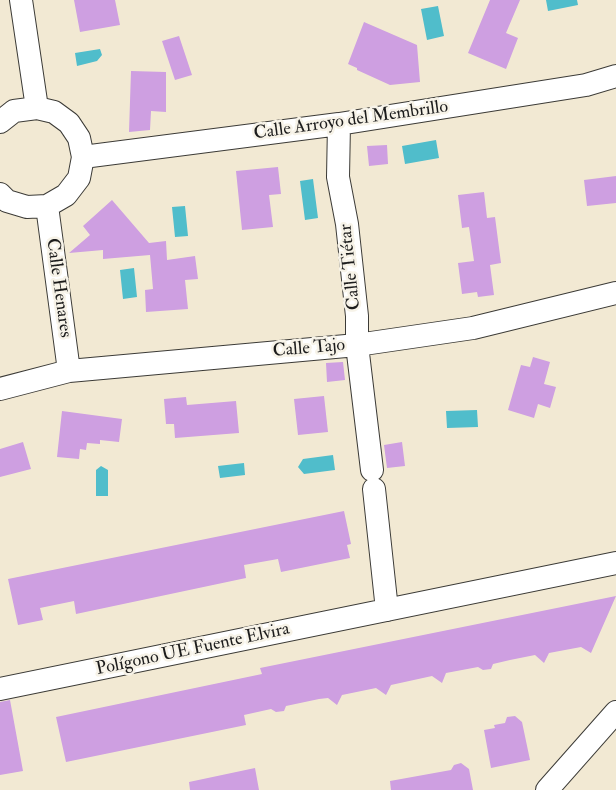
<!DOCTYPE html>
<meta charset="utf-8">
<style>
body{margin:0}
canvas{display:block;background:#f2e9d3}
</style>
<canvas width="616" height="790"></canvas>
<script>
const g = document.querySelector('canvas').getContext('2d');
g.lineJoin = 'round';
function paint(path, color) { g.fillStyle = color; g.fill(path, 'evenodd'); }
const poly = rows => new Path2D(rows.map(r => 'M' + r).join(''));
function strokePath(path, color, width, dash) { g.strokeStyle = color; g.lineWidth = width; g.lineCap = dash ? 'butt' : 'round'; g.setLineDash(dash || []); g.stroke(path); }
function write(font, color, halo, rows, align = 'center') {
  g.font = font + ' "IM FELL Double Pica",serif'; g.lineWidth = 5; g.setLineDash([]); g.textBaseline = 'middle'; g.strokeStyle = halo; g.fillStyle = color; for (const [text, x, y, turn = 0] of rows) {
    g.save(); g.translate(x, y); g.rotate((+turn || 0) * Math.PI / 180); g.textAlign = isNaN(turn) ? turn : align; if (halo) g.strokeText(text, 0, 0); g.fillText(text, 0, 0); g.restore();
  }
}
const water = poly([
 [546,0,577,0,578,5,548,11],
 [438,6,444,36,427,40,421,9],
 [100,49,102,55,97,61,77,66,75,53],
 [436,140,439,158,405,164,402,146],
 [313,179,318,218,305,220,300,181],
 [185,206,188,236,175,237,172,207],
 [134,268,137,297,123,299,120,270],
 [477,410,478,427,447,428,446,411],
 [333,455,335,470,304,474,298,467,303,459],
 [244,463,245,475,220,478,218,466],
 [101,466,108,470,108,496,96,496,96,470]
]);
const building = poly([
 [74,0,115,0,120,25,80,32],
 [490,0,520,0,506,33,518,38,506,69,468,53],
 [364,22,417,45,420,82,390,85,357,70,357,68,348,64],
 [179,36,192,75,175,80,162,41],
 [131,71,166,72,166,112,151,111,150,130,129,132],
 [387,145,388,164,369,166,367,146],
 [278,167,281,194,269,195,273,227,242,230,236,171],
 [616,176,616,203,587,206,584,180],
 [484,192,487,218,495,217,501,263,490,265,494,295,478,297,477,292,462,294,458,263,474,261,469,227,462,228,458,195],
 [112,200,149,243,166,241,167,260,195,256,198,279,185,280,188,309,146,312,145,290,153,289,150,255,103,259,103,250,69,253,90,235,83,226],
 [533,357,550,362,544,384,556,387,550,408,538,404,534,418,508,410,521,365,530,367],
 [343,362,345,380,327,382,326,363],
 [324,396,328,432,298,435,294,399],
 [186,397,187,405,236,401,239,433,175,438,174,424,166,424,164,399],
 [62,411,122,419,119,442,100,440,100,444,87,443,86,450,80,449,79,459,57,457],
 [23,442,31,469,0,477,0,449],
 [402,442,405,466,387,468,384,445],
 [344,511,351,544,347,545,350,558,281,572,278,559,244,565,246,578,76,614,74,601,40,608,43,620,18,625,8,579],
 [616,596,591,653,581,647,549,653,544,663,535,655,510,660,493,664,491,669,483,670,478,667,446,673,442,683,432,676,391,685,386,695,376,688,342,695,337,705,328,698,319,699,286,706,284,711,276,712,271,709,244,715,246,725,66,762,56,717,262,674,260,668],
 [10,700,23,771,0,775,0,702],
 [515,716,522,722,530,760,491,768,484,730,495,728,494,725,505,723,507,717],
 [461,763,469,769,473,790,391,790,390,781,451,770,454,765],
 [255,768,259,790,190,790,189,782]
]);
const street = poly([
 [21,0,37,108],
 [0,122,14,111,37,108,54,112,69,123,79,138,83,157,79,178,66,195,47,206,27,207,7,201,0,194],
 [339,124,338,177,347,224,357,316,357,345,372,470],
 [83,157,339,124,586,85,616,76],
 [47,206,69,371],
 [0,389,69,371,357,345,473,328,616,293],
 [374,489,387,610],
 [0,689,616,563],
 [547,790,616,712]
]);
const streetNames = [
 ["Calle Arroyo del Membrillo",351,121,-8],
 ["Calle Tiétar",351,267,-96],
 ["Calle Henares",58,288,82],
 ["Calle Tajo",309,349,-5],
 ["Polígono UE Fuente Elvira",193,650,-12]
];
paint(water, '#50bdcb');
paint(building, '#ce9fe1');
strokePath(street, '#3c3b37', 24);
strokePath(street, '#fff', 22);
write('18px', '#1c1c1c', '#f7f3e8', streetNames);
</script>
